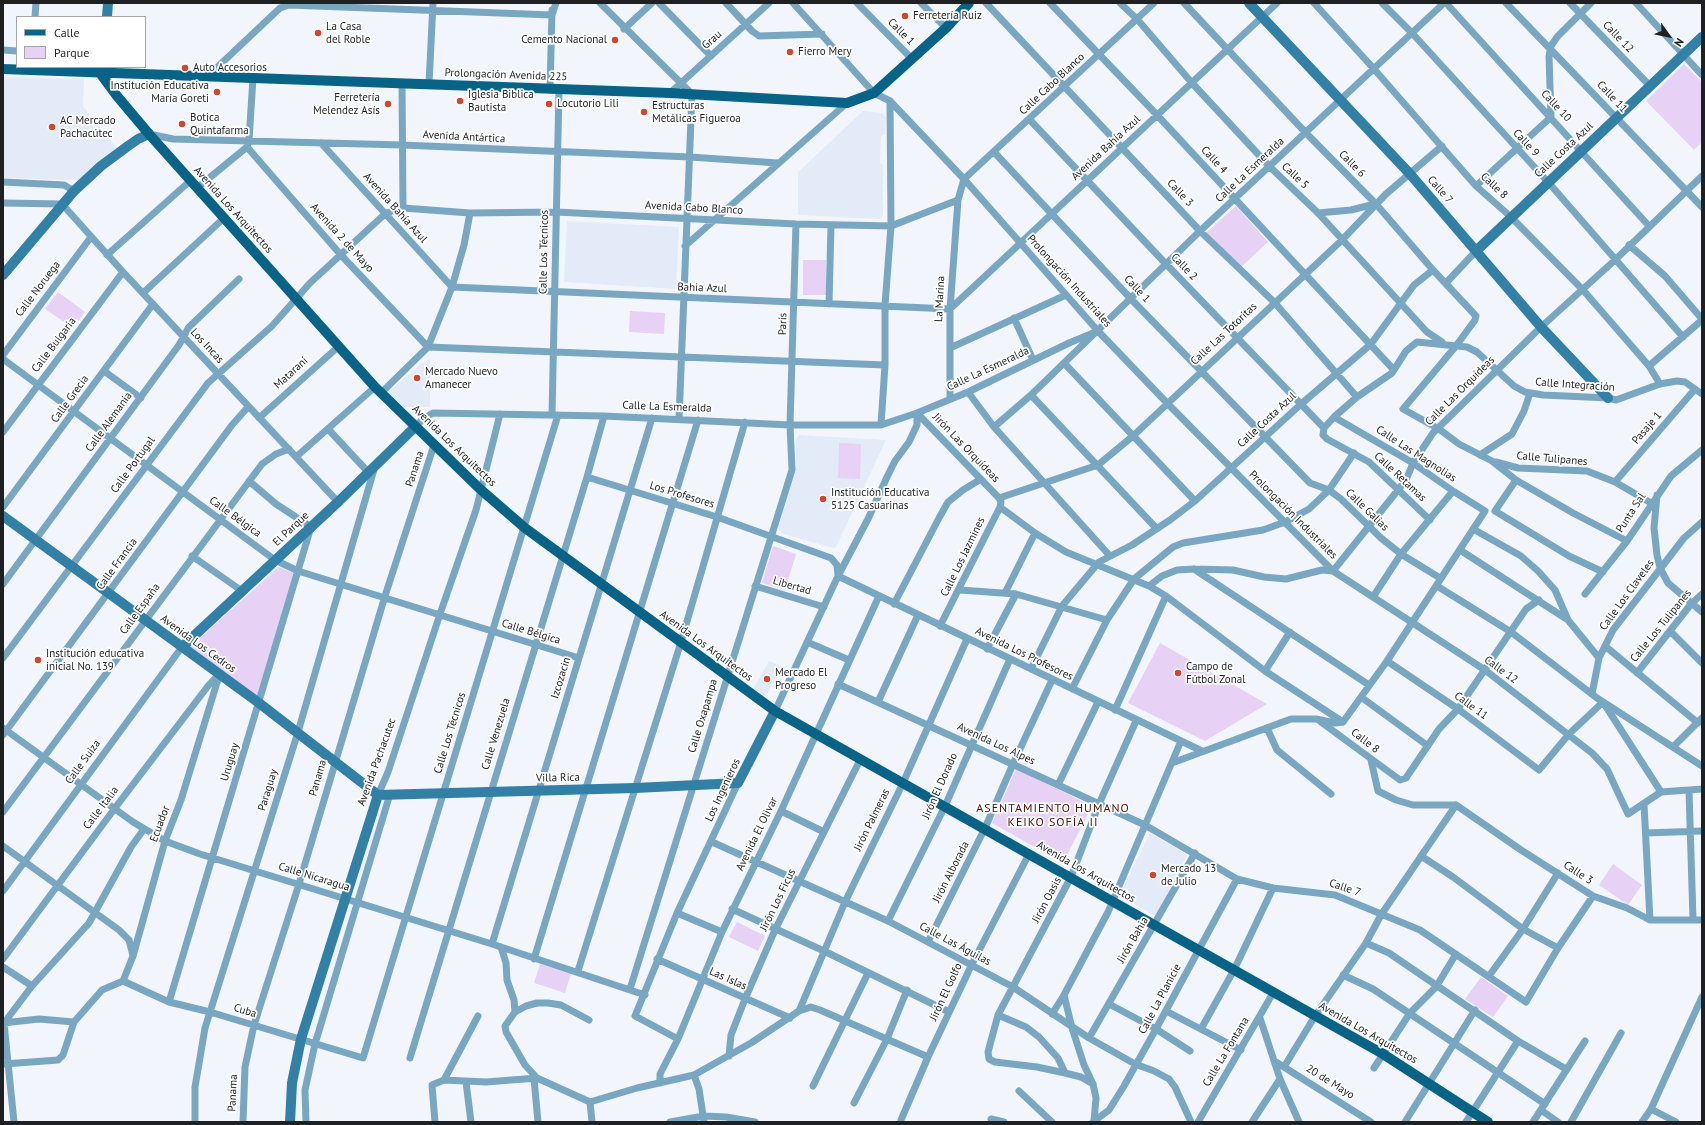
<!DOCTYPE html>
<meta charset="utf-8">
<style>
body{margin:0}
#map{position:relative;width:1705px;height:1125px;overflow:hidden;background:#f2f6fc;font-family:"PT Sans",sans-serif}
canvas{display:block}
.frame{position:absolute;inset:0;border:4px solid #1f2022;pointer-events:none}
.legend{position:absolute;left:16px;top:16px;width:130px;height:52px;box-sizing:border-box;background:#fff;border:1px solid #a5a6a7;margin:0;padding:5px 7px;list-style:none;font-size:12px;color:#1f2022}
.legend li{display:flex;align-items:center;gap:8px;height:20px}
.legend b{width:20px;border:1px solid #a5a6a7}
.north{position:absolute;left:1649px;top:16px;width:40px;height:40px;-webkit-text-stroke:3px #fff;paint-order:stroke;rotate:123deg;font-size:11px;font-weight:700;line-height:16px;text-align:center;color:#1f2022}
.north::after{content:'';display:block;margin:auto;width:14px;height:18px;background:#1f2022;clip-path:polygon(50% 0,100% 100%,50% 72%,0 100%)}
</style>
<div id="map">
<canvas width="1705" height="1125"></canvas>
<div class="frame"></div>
<ul class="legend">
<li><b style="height:5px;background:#096387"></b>Calle</li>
<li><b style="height:11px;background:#e7d1f4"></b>Parque</li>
</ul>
<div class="north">N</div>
</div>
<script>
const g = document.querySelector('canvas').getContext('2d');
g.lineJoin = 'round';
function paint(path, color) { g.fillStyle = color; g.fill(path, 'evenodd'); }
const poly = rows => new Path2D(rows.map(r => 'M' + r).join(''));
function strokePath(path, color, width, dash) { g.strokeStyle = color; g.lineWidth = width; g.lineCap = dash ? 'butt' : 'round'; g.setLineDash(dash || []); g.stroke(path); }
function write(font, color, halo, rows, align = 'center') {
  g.font = font + ' "PT Sans",sans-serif'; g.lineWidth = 3.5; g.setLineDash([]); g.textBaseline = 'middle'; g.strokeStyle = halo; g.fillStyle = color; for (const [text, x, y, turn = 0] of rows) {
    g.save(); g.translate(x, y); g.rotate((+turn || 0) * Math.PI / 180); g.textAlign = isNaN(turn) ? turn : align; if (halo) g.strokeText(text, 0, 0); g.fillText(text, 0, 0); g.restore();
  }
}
const built = poly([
 [3,77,84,79,83,106,117,148,79,180,3,178],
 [863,111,882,113,886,117,885,134,881,136,880,163,883,165,883,215,880,219,798,215,798,172],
 [567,221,679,227,676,289,564,282],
 [430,359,430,407,403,407,388,392,422,363],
 [799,435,886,440,836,547,833,548,781,533,778,528,796,471,796,439],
 [769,661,782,666,766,696,753,689],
 [1150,833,1187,855,1156,916,1119,896]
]);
const green = poly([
 [1684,64,1702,82,1702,142,1694,150,1646,101],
 [1236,206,1268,242,1240,268,1206,233],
 [803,260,826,260,826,295,803,295],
 [58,292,85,312,73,328,45,309],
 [630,311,665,313,664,334,629,332],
 [839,443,861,444,860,479,838,478],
 [773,546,796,554,785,590,762,583],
 [279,567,295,574,257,698,190,647],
 [1160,643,1267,704,1205,741,1128,703],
 [1016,769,1092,806,1063,863,992,823],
 [1613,864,1642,885,1628,905,1599,885],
 [737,922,765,936,758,951,729,937],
 [540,964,571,974,565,993,534,983],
 [1481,977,1508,996,1493,1017,1465,999]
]);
const street = poly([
 [600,3,692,94,679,419],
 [659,3,711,56],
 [726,3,752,31,759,36,822,34],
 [793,3,874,93,890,101,964,179,1098,331,1167,403,1333,571,1485,670,1592,753,1607,769,1628,814,1661,792,1702,789],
 [857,3,912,59],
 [921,3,946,28],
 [986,3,1200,231,1274,302,1357,397],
 [1050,3,1157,115,1394,370],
 [1120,3,1137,19,1192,83,1270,167,1318,213,1427,332,1442,342],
 [1184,3,1306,133,1376,204,1433,270,1476,316,1475,320,1456,346,1403,409,1439,429,1459,444,1492,461,1516,480,1573,513,1627,541],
 [1314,3,1374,69,1476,186,1511,217,1583,290,1649,366,1660,384],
 [1382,3,1412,33,1548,182,1683,337],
 [1446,3,1649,226],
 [1506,3,1702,207],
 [1570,3,1650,86],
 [1636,3,1702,75],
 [35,17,36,3],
 [624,29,652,3],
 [3,50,17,51],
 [208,76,280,8,289,5,552,15,556,3],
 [253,78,249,140,247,147,340,254,428,347],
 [402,83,403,208],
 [429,84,433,3],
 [550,90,552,10],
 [670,93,769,3],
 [1030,120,1166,264,1324,428],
 [149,134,173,139,402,145,690,157,778,163],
 [321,143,452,287,950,309,1277,3],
 [995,153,1131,299,1310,483,1329,490,1341,499,1381,538,1401,554,1440,578],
 [3,182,64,185,74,191],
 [1476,186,1551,117,1549,56,1551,46,1557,37,1591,3],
 [197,188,247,147],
 [3,203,62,204,123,272,338,502],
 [1318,213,1351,210,1375,204],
 [1629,245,1665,276,1702,319],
 [685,246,847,103],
 [107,255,190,181],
 [1446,283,1476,251],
 [143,293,224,218],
 [829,304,831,225],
 [1014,318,1033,360],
 [428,347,885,365],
 [950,348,1066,295],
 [3,355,91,237],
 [3,359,275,560,298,571,579,658],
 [1064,363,1195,501],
 [1649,366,1702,320],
 [104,371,141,398],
 [968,392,994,427,1110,556],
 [381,393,428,347,452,287,464,245,470,213],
 [1031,395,1157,529],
 [950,399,950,309,958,200],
 [917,413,999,498,1001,502,1000,507,940,626],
 [552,415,559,90],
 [259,418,339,346],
 [881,425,885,365,885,305,891,226,890,101],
 [415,427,423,419,433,413,604,416,790,425,881,425,917,413,968,392,1069,343,1098,331],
 [994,427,1031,395,1200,231,1444,3],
 [328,429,369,473],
 [3,432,123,272],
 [1480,455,1512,434,1524,411,1530,393],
 [296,457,375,387],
 [1496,462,1518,468,1587,471,1615,482,1651,503],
 [587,477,717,517,831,558,837,565,838,576],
 [1516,480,1495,511,1569,556,1603,572],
 [1615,482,1695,389],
 [1657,495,1654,528,1657,555,1660,568,1668,583,1702,612],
 [999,498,1098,465,1133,436,1342,240,1386,194,1442,146],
 [3,507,153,304],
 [1000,507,1035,533,1066,552,1149,586,1162,576,1177,570,1194,569,1233,570,1264,577,1286,579,1322,570,1333,571],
 [1430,520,1369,462,1327,439,1323,435,1324,428,1334,417,1357,397,1392,373,1406,351,1417,342,1467,347,1477,352,1514,386,1525,392,1543,395,1608,398,1616,400,1660,384,1677,381,1685,382,1702,394],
 [1473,529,1521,556,1538,571,1555,590,1568,620],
 [1460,550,1568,620,1599,658],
 [192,556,242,591],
 [1194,569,1369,685],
 [1333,571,1406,480,1413,463,1433,433,1541,327,1615,260,1702,176],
 [838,576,1202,751],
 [3,584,179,345,189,327,239,279],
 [755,586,824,607],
 [1149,586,1166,596,1265,671,1343,722],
 [1437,586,1511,632,1597,698,1702,766],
 [960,590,1016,594,1107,620],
 [1005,593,1035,533],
 [1585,594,1627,541,1671,476,1702,450],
 [1373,597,1401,554,1453,491],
 [894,604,939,518,948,502,963,490,981,479],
 [1670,631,1702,663],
 [807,642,849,660],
 [1605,646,1698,723],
 [987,649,1016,594],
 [3,658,208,383,272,326,310,283,386,213,403,208,470,213,556,212,796,224,891,226,958,200,964,179,1154,3],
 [1387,661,1458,709,1539,770,1569,734,1603,702,1661,792],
 [1031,669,1062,606,1099,562,1132,545,1170,520,1195,501,1300,405,1371,344,1414,285,1433,270],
 [1265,671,1290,632],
 [1637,673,1691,604,1702,594],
 [838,684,1145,825,1237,879,1273,888,1335,895,1420,930,1526,1002,1558,948,1593,896],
 [1072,689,1107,620,1134,579,1173,547,1183,543,1263,530,1285,522,1309,509,1329,490,1354,453],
 [1592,694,1599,658,1613,630,1684,538,1702,522],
 [1361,697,1428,746],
 [878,702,918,615],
 [1115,710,1166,596],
 [775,711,838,576,868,519,887,477,895,461,909,442,917,425,917,413],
 [1321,722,1400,780,1406,778,1439,729,1458,709,1526,609,1539,600],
 [3,728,133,822,165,841,200,854,492,944,645,995],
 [1267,728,1277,750,1331,794],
 [3,735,232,425,248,407],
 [1674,746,1702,718],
 [1371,760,1378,791,1396,800,1413,805,1456,805],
 [1172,763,1291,719,1316,719,1335,723,1343,722,1387,661,1485,511,1453,491,1413,463,1334,417],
 [1058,785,1098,702],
 [1689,791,1693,919],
 [378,795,388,772,440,614,476,510,500,414],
 [1644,804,1650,920],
 [1456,805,1521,850,1593,896,1627,908,1650,920,1702,920],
 [781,811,824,832],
 [3,812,262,464,276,454,289,449],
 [1646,833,1702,831],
 [712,842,888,921,1013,987,1089,1038,1135,1064,1154,1071,1169,1079,1175,1087,1191,1122],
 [3,846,119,930,129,940,133,956],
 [1421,856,1453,877,1523,929,1558,948],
 [3,891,182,647],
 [732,909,824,951,949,1012],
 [677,913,722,932],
 [888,921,945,806,1010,659],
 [928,942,985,828,1013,764,1052,680],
 [1366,943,1389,953,1518,1041,1566,1069],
 [492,944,652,418],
 [501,947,506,963,507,980,514,1000,515,1012,505,1026,506,1032,525,1065,537,1078,590,1102,637,1088,694,1075],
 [3,959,115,808,208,686,219,674],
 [534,959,698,420],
 [657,959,790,1018],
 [3,967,32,986],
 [578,971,681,642,745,422],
 [1343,975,1373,989,1545,1104],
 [1489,976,1523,929,1558,873],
 [123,981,169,1002,210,1012,363,1058,558,415],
 [123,981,133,956,165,841,181,800,219,676],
 [630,989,792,470,790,425,796,224],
 [1064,995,1072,1028,1084,1065,1093,1084,1096,1098,1094,1121],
 [169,1002,311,527,276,504,249,481],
 [1109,1004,1156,1029,1190,1051],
 [799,1011,845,902,903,783,967,639],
 [1166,1011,1241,1050],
 [515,1012,526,1006,537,1003,548,1003,561,1005,589,1020],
 [1052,1014,1064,995,1108,912,1181,741],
 [998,1015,1026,1027,1039,1037,1058,1058,1065,1073],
 [1260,1018,1280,1079,1299,1122],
 [3,1023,39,1019,74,1022],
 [1201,1029,1234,970,1273,888],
 [1089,1038,1195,853],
 [678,1039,635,1016,677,913,738,783],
 [729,1056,731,1035,745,999,775,930,860,760],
 [410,1058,587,477,604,416],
 [1276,1062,1371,1122],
 [4,1064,58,1060,63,1055,74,1022,102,990,123,981],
 [1284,1067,1315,1016,1366,943,1381,915,1456,805],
 [1374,1068,1410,1013,1436,987,1456,954],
 [534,1079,538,1122],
 [444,1080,478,1016],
 [466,1082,471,1122],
 [660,1083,660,1074,678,1039,722,932,781,811,879,596],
 [1093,1084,1081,1077,1065,1073,1037,1067,995,1062,989,1059,988,1052,998,1015,1071,877,1099,804,1136,721],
 [813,1086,868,973],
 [1019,1091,1052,1122],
 [590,1102,592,1122],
 [854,1103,887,1039,907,990],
 [1651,1109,1676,1122],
 [1541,1110,1558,1122],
 [991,1119,1004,1122],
 [901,1120,928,1057,972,964,1029,854],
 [14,1122,4,1023,32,986,89,923,131,847,144,829],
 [195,1122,195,1087,205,1028,298,732,375,466],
 [243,1122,245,1067,254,1025,299,884,385,596,434,445],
 [306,1122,305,1090,315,1044,390,794],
 [435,1122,432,1085,444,1080,486,1082,537,1078],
 [670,1122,704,1116,726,1117,755,1122],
 [704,1122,699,1089,694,1075,751,1043,799,1011,811,1007,820,1010,928,1057],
 [1093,1122,1109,1110,1124,1086,1156,1029,1237,879],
 [1198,1122,1273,993],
 [1252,1122,1280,1079],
 [1405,1122,1475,1010],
 [1466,1122,1518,1041],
 [1533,1122,1585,1041],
 [1571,1122,1621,1033],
 [1642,1122,1651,1109,1702,997]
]);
const secondary = poly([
 [1249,3,1410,174,1541,327,1608,398],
 [107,17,108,3],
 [1476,251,1702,37],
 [3,275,74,191,101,166,128,146,138,139,149,134],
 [3,516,259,703,378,795],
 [182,647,338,502,415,427],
 [378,795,635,788,738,783,775,711],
 [290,1122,292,1083,301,1039,378,795]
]);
const primary = poly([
 [3,69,670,93,847,103,874,93,946,28,969,3],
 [100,73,117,96,149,134,375,387,480,489,525,528,775,711,1383,1054,1488,1122]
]);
const markers = [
 [905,16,4,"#d2462d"],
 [318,33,4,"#d2462d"],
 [615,40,4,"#d2462d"],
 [790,52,4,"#d2462d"],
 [185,68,4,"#d2462d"],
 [217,92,4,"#d2462d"],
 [460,101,4,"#d2462d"],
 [388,104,4,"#d2462d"],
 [549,104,4,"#d2462d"],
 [644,112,4,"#d2462d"],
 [182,124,4,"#d2462d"],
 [52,127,4,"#d2462d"],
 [417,378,4,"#d2462d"],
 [823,499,4,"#d2462d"],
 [38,660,4,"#d2462d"],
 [1178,673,4,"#d2462d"],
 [767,679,4,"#d2462d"],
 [1153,875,4,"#d2462d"]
];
const poiNames = [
 ["Ferretería Ruiz",913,16],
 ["La Casa",326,27],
 ["del Roble",326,40],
 ["Cemento Nacional",607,40,"right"],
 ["Fierro Mery",798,52],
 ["Auto Accesorios",193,68],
 ["Institución Educativa",209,86,"right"],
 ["María Goreti",209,99,"right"],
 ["Iglesia Biblica",468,95],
 ["Bautista",468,108],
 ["Ferretería",380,98,"right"],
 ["Melendez Asís",380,111,"right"],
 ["Locutorio Lili",557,104],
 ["Estructuras",652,106],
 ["Metálicas Figueroa",652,119],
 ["Botica",190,118],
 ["Quintafarma",190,131],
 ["AC Mercado",60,121],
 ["Pachacútec",60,134],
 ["Mercado Nuevo",425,372],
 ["Amanecer",425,385],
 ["Institución Educativa",831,493],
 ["5125 Casuarinas",831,506],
 ["Institución educativa",46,654],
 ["inicial No. 139",46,667],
 ["Campo de",1186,667],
 ["Fútbol Zonal",1186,680],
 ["Mercado El",775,673],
 ["Progreso",775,686],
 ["Mercado 13",1161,869],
 ["de Julio",1161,882]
];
const streetNames = [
 ["Calle 1",901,32,45],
 ["Calle 12",1618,37,46],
 ["Grau",712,40,-41],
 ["Prolongación Avenida 225",506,75,2],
 ["Calle Cabo Blanco",1052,84,-43],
 ["Calle 11",1612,97,47],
 ["Calle 10",1556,106,47],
 ["Avenida Antártica",464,137,3],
 ["Calle 9",1526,143,47],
 ["Avenida Bahía Azul",1106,148,-43],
 ["Calle Costa Azul",1564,150,-43],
 ["Calle 4",1214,160,47],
 ["Calle 6",1352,164,45],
 ["Calle La Esmeralda",1250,170,-43],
 ["Calle 5",1295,176,43],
 ["Calle 8",1494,186,43],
 ["Calle 7",1440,190,49],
 ["Calle 3",1180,193,47],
 ["Avenida Bahía Azul",395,208,48],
 ["Avenida Cabo Blanco",694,208,3],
 ["Avenida Los Arquitectos",233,210,48],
 ["Avenida 2 de Mayo",342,238,48],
 ["Calle Los Técnicos",544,252,-89],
 ["Calle 2",1184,267,46],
 ["Prolongación Industriales",1069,281,48],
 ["Bahia Azul",702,288,2],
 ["Calle Noruega",38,289,-53],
 ["Calle 1",1137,289,47],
 ["La Marina",940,299,-87],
 ["París",783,324,-89],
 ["Calle Las Totoritas",1224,334,-43],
 ["Calle Bulgaria",54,345,-53],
 ["Los Incas",207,346,47],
 ["Calle La Esmeralda",988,369,-25],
 ["Matarani",291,373,-42],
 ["Calle Integración",1575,385,4],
 ["Calle Las Orquídeas",1460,391,-45],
 ["Calle Grecia",70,399,-54],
 ["Calle La Esmeralda",667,407,2],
 ["Calle Costa Azul",1267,420,-43],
 ["Calle Alemania",109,422,-54],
 ["Pasaje 1",1647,428,-49],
 ["Avenida Los Arquitectos",454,446,44],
 ["Jirón Las Orquídeas",966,448,46],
 ["Calle Las Magnolias",1416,454,33],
 ["Calle Tulipanes",1552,459,5],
 ["Calle Portugal",133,465,-54],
 ["Panama",415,469,-72],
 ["Calle Retamas",1400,477,43],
 ["Los Profesores",682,495,17],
 ["Calle Galias",1367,510,44],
 ["Punta Sal",1631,513,-57],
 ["Prolongación Industriales",1293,515,45],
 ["Calle Bélgica",235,517,36],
 ["El Parque",291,529,-43],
 ["Calle Los Jazmines",963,557,-64],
 ["Calle Francia",117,564,-54],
 ["Libertad",792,586,16],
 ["Calle Los Claveles",1627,595,-54],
 ["Calle España",140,609,-54],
 ["Calle Los Tulipanes",1661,626,-51],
 ["Calle Bélgica",531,632,17],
 ["Avenida Los Cedros",198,644,36],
 ["Avenida Los Arquitectos",706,646,36],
 ["Avenida Los Profesores",1024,654,26],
 ["Calle 12",1501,670,36],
 ["Izcozacin",561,678,-73],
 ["Calle 11",1471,706,36],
 ["Calle Oxapampa",703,716,-73],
 ["Calle Los Técnicos",450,733,-73],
 ["Calle Venezuela",496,734,-73],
 ["Calle 8",1365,741,38],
 ["Avenida Los Alpes",996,744,25],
 ["Calle Suiza",83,762,-54],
 ["Uruguay",230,762,-73],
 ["Avenida Pachacutec",377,762,-70],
 ["Panama",318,778,-74],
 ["Villa Rica",558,778,-1],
 ["Jirón El Dorado",940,786,-66],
 ["Paraguay",268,790,-73],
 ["Los Ingenieros",723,790,-65],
 ["Calle Italia",101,808,-53],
 ["Jirón Palmeras",872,820,-64],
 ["Ecuador",160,824,-70],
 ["Avenida El Olivar",757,834,-64],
 ["Jirón Alborada",951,872,-63],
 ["Avenida Los Arquitectos",1086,872,30],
 ["Calle 3",1578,873,33],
 ["Calle Nicaragua",314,877,17],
 ["Calle 7",1345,888,19],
 ["Jirón Los Ficus",778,900,-64],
 ["Jirón Oasis",1047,900,-62],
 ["Jirón Bahia",1133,940,-60],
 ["Calle Las Águilas",955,944,28],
 ["Las Islas",728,979,24],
 ["Jirón El Golfo",946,992,-65],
 ["Calle La Planicie",1160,999,-62],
 ["Cuba",245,1011,17],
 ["Avenida Los Arquitectos",1368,1033,30],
 ["Calle La Fontana",1226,1052,-59],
 ["20 de Mayo",1330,1082,32],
 ["Panama",233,1093,-87]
];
const neighbourhoodNames = [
 ["ASENTAMIENTO HUMANO",1053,809],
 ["KEIKO SOFÍA II",1053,823]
];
paint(built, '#e3ebf8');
paint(green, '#e7d1f4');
strokePath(street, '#79a7c2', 7);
strokePath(secondary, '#3380a7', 10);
strokePath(primary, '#096387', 10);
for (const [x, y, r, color] of markers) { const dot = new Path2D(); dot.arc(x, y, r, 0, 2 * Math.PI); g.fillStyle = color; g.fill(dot); strokePath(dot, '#fff', 1.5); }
write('11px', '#1f2022', '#fff', poiNames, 'left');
write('11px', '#1f2022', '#fff', streetNames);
g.letterSpacing = '1px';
write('12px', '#510f04', '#fff', neighbourhoodNames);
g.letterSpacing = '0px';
</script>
